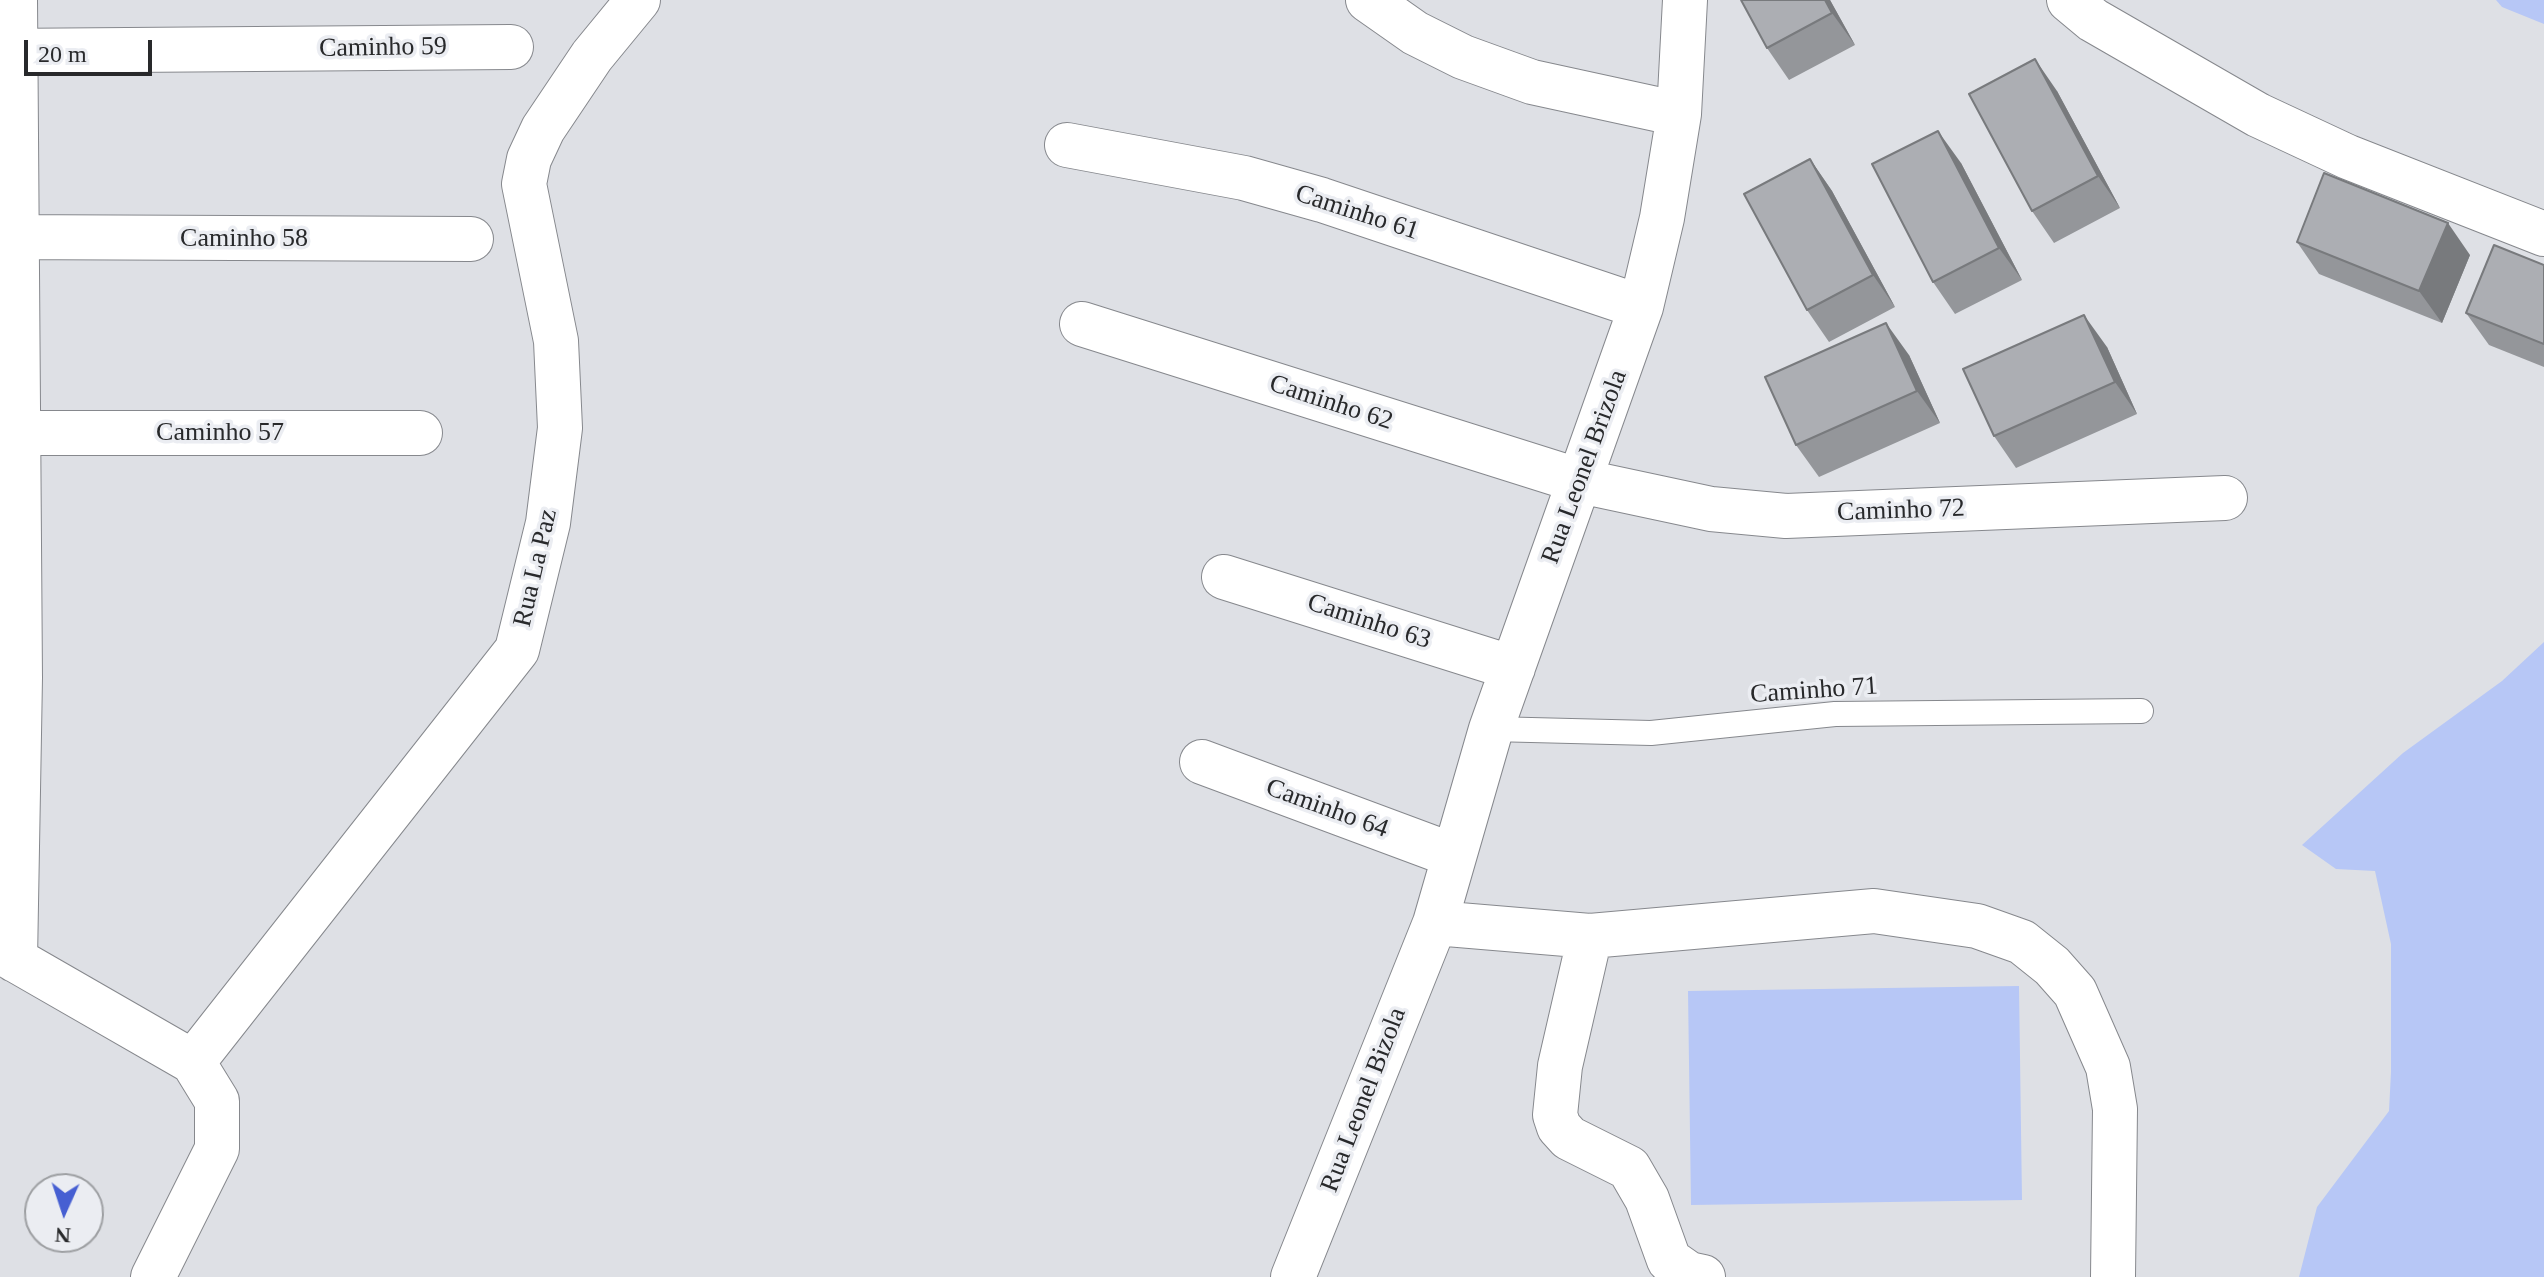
<!DOCTYPE html>
<style>
body{margin:0}
#map{position:relative;width:2544px;height:1277px;overflow:hidden;background:#dee0e5;font-family:Georgia,serif}
canvas{display:block}
.north{position:absolute;left:24px;top:1173px;width:80px;height:80px;box-sizing:border-box;background:#ebedf2;border:2px solid #9d9fa2;border-radius:50%;rotate:183deg;font-size:22px;font-weight:700;line-height:32px;text-align:center;color:#28292b}
.north::after{content:'';display:block;margin:auto;width:28px;height:36px;background:#465fd2;clip-path:polygon(50% 0,100% 100%,50% 72%,0 100%)}
.scale{position:absolute;left:24px;top:40px;width:128px;height:36px;box-sizing:border-box;border:4px solid #28292b;border-top:0;padding-left:10px;font-size:24px;line-height:28px;white-space:nowrap;color:#28292b;-webkit-text-stroke:6px #ebedf2;paint-order:stroke}
</style>
<div id="map">
<canvas width="2544" height="1277"></canvas>
<div class="north">N</div>
<div class="scale">20 m</div>
</div>
<script>
const g = document.querySelector('canvas').getContext('2d');
g.lineJoin = 'round';
function paint(path, color) { g.fillStyle = color; g.fill(path, 'evenodd'); }
const poly = rows => new Path2D(rows.map(r => 'M' + r).join(''));
function strokePath(path, color, width, dash) { g.strokeStyle = color; g.lineWidth = width; g.lineCap = dash ? 'butt' : 'round'; g.setLineDash(dash || []); g.stroke(path); }
function write(font, color, halo, rows, align = 'center') {
  g.font = font + ' Georgia,serif'; g.lineWidth = 7; g.setLineDash([]); g.textBaseline = 'middle'; g.strokeStyle = halo; g.fillStyle = color; for (const [text, x, y, turn = 0] of rows) {
    g.save(); g.translate(x, y); g.rotate((+turn || 0) * Math.PI / 180); g.textAlign = isNaN(turn) ? turn : align; if (halo) g.strokeText(text, 0, 0); g.fillText(text, 0, 0); g.restore();
  }
}
const green = poly([
 [2496,0,2544,0,2544,24,2502,7],
 [2544,642,2544,1277,2299,1277,2317,1207,2389,1111,2391,1072,2391,944,2375,871,2336,869,2302,845,2403,753,2502,681],
 [2019,986,2022,1200,1691,1205,1688,991]
]);
const service = poly([
 [1491,729,1651,733,1835,714,2141,711]
]);
const minor = poly([
 [15,0,20,677,15,960],
 [1368,0,1415,33,1463,57,1532,82,1679,114],
 [2069,0,2093,20,2258,115,2348,157,2544,234],
 [0,51,511,47],
 [1067,145,1244,178,1322,200,1641,307],
 [0,237,471,239],
 [1082,324,1580,481,1711,509,1786,516,2225,498],
 [20,433,420,433],
 [1224,577,1513,668],
 [1202,762,1452,855],
 [1435,923,1590,936,1874,911,1977,926,2022,942,2052,966,2075,992,2108,1067,2115,1109,2113,1277],
 [1590,936,1560,1066,1555,1115,1559,1127,1569,1138,1629,1168,1647,1199,1669,1260,1689,1274,1703,1277],
 [0,951,193,1062,217,1101,217,1149,153,1277],
 [193,1062,517,650,548,523,560,428,556,341,524,184,529,159,543,129,592,56,638,0],
 [1293,1277,1435,923,1491,729,1641,307,1662,218,1679,114,1685,0]
]);
const wall = poly([
 [1741,0,1830,0,1855,45,1789,80,1767,48],
 [2057,91,2120,208,2054,243,2032,211],
 [1810,159,1832,191,1895,307,1829,342,1807,310],
 [1961,163,2022,280,1955,314,1933,282],
 [2297,242,2470,255,2442,323,2319,274],
 [2544,265,2544,367,2489,345,2466,313],
 [2107,347,2137,414,2016,468,1994,436],
 [1909,355,1940,423,1819,477,1796,445]
]);
const shadedWall = poly([
 [1825,0,1830,0,1855,45,1832,13],
 [2035,59,2057,91,2120,208,2098,176],
 [1938,131,1961,163,2022,280,1999,248],
 [1810,159,1832,191,1895,307,1873,275],
 [2448,223,2470,255,2442,323,2419,291],
 [2084,315,2107,347,2137,414,2115,382],
 [1886,323,1909,355,1940,423,1917,391]
]);
const building = poly([
 [1741,0,1825,0,1832,13,1767,48,1741,0],
 [2035,59,2098,176,2032,211,1969,94,2035,59],
 [1938,131,1999,248,1933,282,1872,164,1938,131],
 [1810,159,1873,275,1807,310,1744,194,1810,159],
 [2324,173,2448,223,2419,291,2297,242,2324,173],
 [2494,245,2544,265,2544,344,2466,313,2494,245],
 [2084,315,2115,382,1994,436,1963,369,2084,315],
 [1886,323,1917,391,1796,445,1765,377,1886,323]
]);
const streetNames = [
 ["Caminho 59",383,48,-1],
 ["Caminho 61",1357,213,18],
 ["Caminho 58",244,239],
 ["Caminho 62",1331,403,18],
 ["Caminho 57",220,433],
 ["Rua Leonel Brizola",1585,467,-70],
 ["Caminho 72",1901,511,-2],
 ["Rua La Paz",536,568,-77],
 ["Caminho 63",1369,622,18],
 ["Caminho 71",1814,691,-4],
 ["Caminho 64",1327,809,20],
 ["Rua Leonel Bizola",1364,1100,-69]
];
paint(green, '#b7c7f6');
strokePath(service, '#86888d', 26);
strokePath(minor, '#86888d', 46);
strokePath(service, '#fff', 24);
strokePath(minor, '#fff', 44);
paint(wall, '#94969a');
paint(shadedWall, '#787a7d');
paint(building, '#acaeb3');
strokePath(building, '#787a7d', 2);
write('26px', '#28292b', '#ebedf2', streetNames);
</script>
